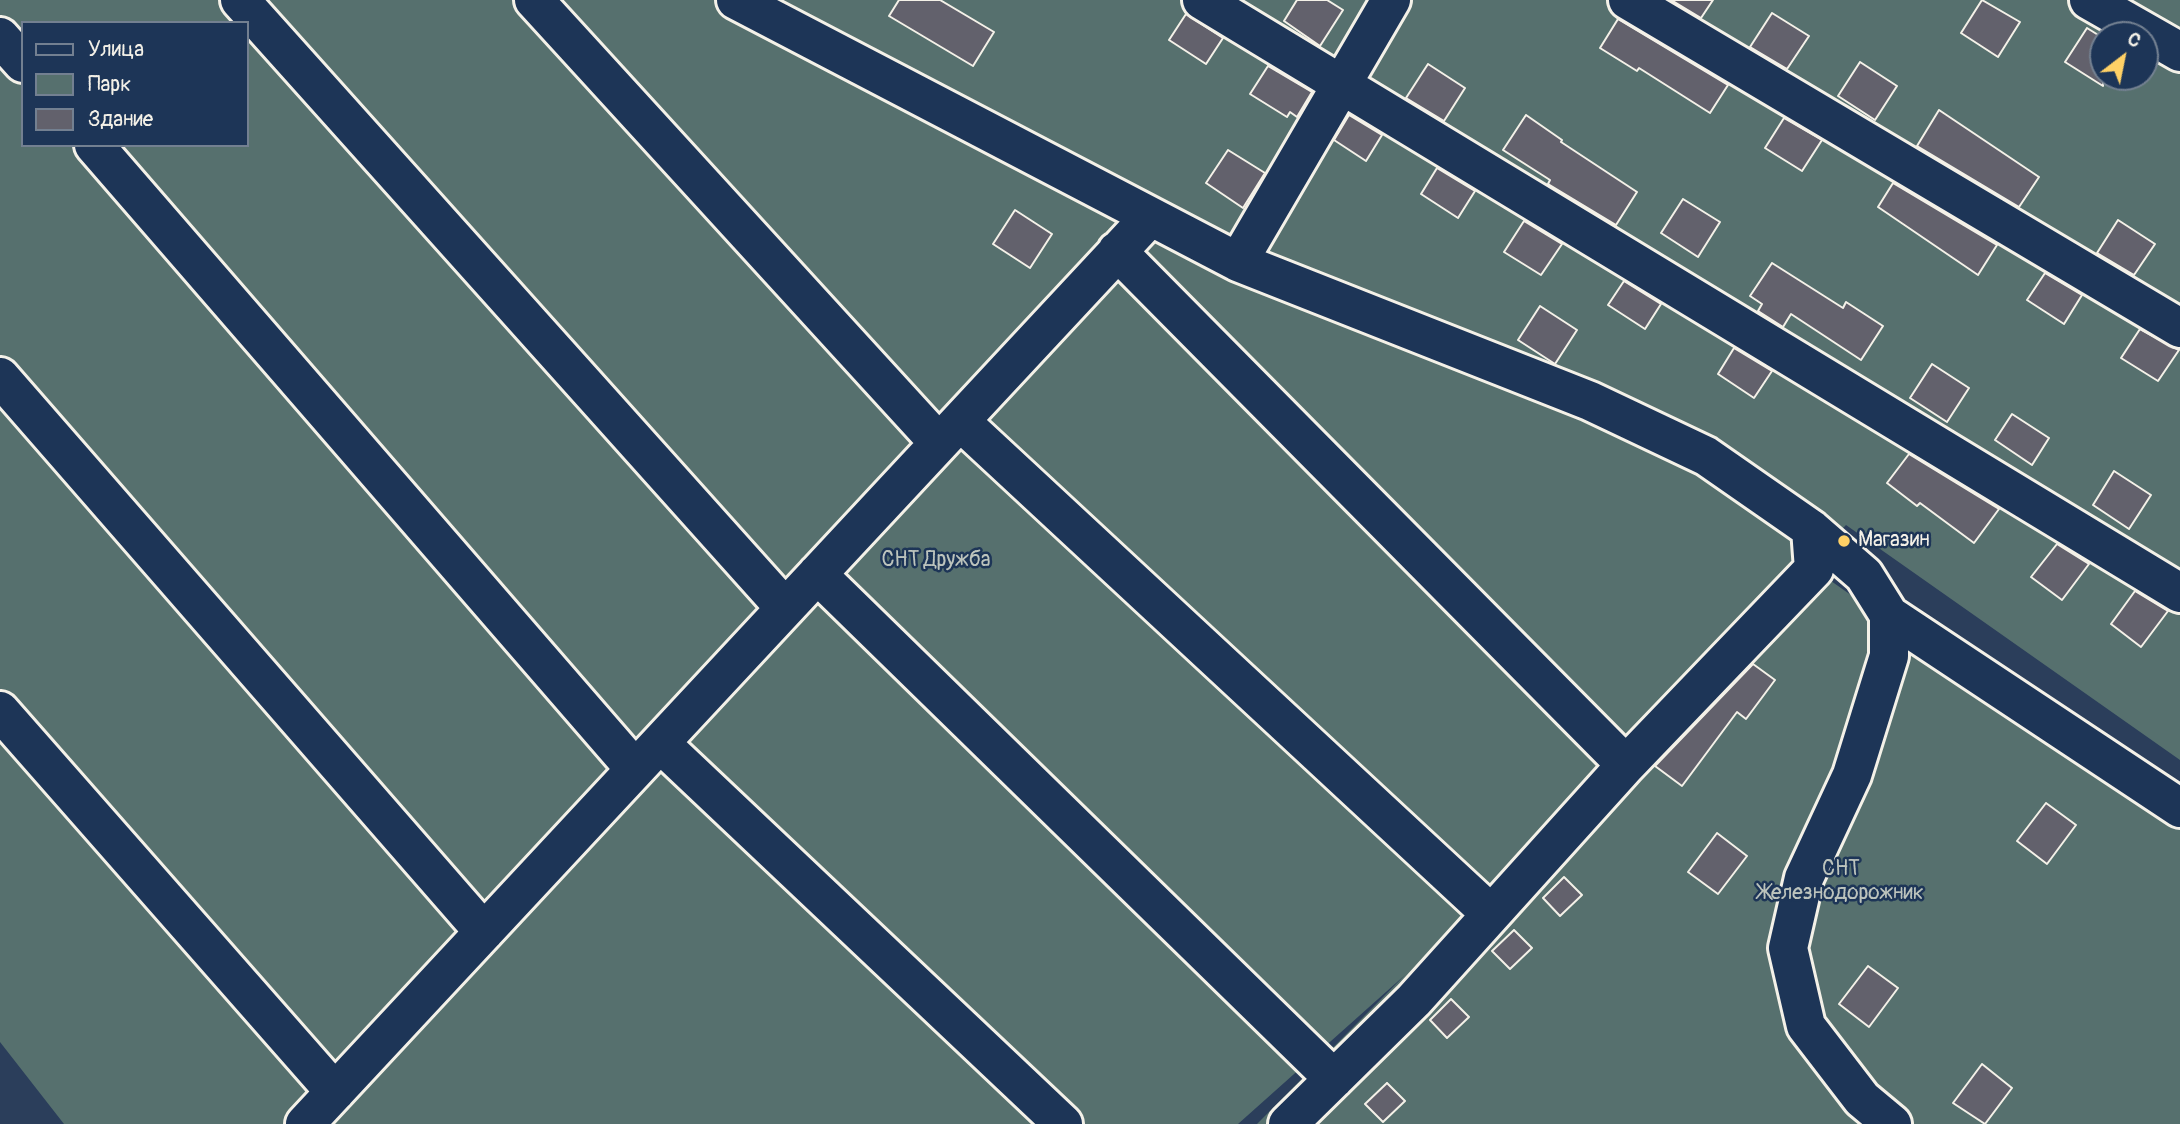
<!DOCTYPE html>
<meta charset="utf-8">
<style>
body{margin:0}
#map{position:relative;width:2180px;height:1124px;overflow:hidden;background:#2b3e5b;font-family:Pangolin,sans-serif}
canvas{display:block}
.legend{position:absolute;left:21px;top:21px;width:228px;height:126px;box-sizing:border-box;background:#1d3557;border:2px solid #738091;margin:0;padding:9px 12px;list-style:none;font-size:21px;color:#f4f1e8}
.legend li{display:flex;align-items:center;gap:14px;height:35px}
.legend b{width:35px;border:2px solid #738091}
.north{position:absolute;left:2089px;top:21px;width:70px;height:70px;box-sizing:border-box;background:#1d3557;border:2px solid #738091;border-radius:50%;rotate:32deg;font-size:19px;font-weight:700;line-height:28px;text-align:center;color:#f4f1e8}
.north::after{content:'';display:block;margin:auto;width:24px;height:32px;background:#ffd166;clip-path:polygon(50% 0,100% 100%,50% 72%,0 100%)}
</style>
<div id="map">
<canvas width="2180" height="1124"></canvas>
<ul class="legend">
<li><b style="height:9px;background:#1d3557"></b>Улица</li>
<li><b style="height:19px;background:#56706e"></b>Парк</li>
<li><b style="height:19px;background:#62616c"></b>Здание</li>
</ul>
<div class="north">С</div>
</div>
<script>
const g = document.querySelector('canvas').getContext('2d');
g.lineJoin = 'round';
function paint(path, color) { g.fillStyle = color; g.fill(path, 'evenodd'); }
const poly = rows => new Path2D(rows.map(r => 'M' + r).join(''));
function strokePath(path, color, width, dash) { g.strokeStyle = color; g.lineWidth = width; g.lineCap = dash ? 'butt' : 'round'; g.setLineDash(dash || []); g.stroke(path); }
function write(font, color, halo, rows, align = 'center') {
  g.font = font + ' Pangolin,sans-serif'; g.lineWidth = 5; g.setLineDash([]); g.textBaseline = 'middle'; g.strokeStyle = halo; g.fillStyle = color; for (const [text, x, y, turn = 0] of rows) {
    g.save(); g.translate(x, y); g.rotate((+turn || 0) * Math.PI / 180); g.textAlign = isNaN(turn) ? turn : align; if (halo) g.strokeText(text, 0, 0); g.fillText(text, 0, 0); g.restore();
  }
}
const green = poly([
 [0,0,2180,0,2180,760,1846,525,1474,906,1814,569,2180,827,2180,1124,1257,1124,1405,975,1238,1124,64,1124,0,1042],
 [23,23,247,23,247,145,23,145],
 [2103,35,2145,35,2145,77,2103,77]
]);
const building = poly([
 [899,0,940,0,994,32,973,66,889,16,899,0],
 [1297,0,1327,0,1343,10,1320,46,1284,21,1297,0],
 [1671,0,1713,0,1701,18,1671,0],
 [1982,0,2020,22,1998,57,1961,33,1982,0],
 [1772,13,1809,36,1787,69,1750,47,1772,13],
 [1186,14,1223,38,1206,64,1169,40,1186,14],
 [1618,19,1728,85,1710,113,1639,68,1637,71,1600,48,1618,19],
 [2087,28,2103,38,2103,86,2065,62,2087,28],
 [1860,62,1897,86,1875,120,1838,96,1860,62],
 [1428,64,1465,88,1444,121,1406,98,1428,64],
 [1268,66,1312,92,1297,117,1290,112,1287,117,1250,94,1268,66],
 [1939,110,2039,177,2019,207,1917,146,1939,110],
 [1349,115,1382,135,1366,161,1334,140,1349,115],
 [1526,115,1562,140,1561,142,1637,192,1616,225,1548,184,1550,180,1503,150,1526,115],
 [1784,118,1822,140,1802,171,1765,148,1784,118],
 [1228,150,1265,173,1243,208,1206,183,1228,150],
 [1437,168,1475,191,1458,218,1421,194,1437,168],
 [1893,183,1997,245,1978,275,1878,207,1893,183],
 [1683,199,1720,222,1698,257,1661,233,1683,199],
 [1015,210,1052,234,1030,268,993,244,1015,210],
 [2118,220,2155,244,2134,275,2097,253,2118,220],
 [1524,221,1562,244,1541,275,1504,252,1524,221],
 [1772,263,1843,308,1846,302,1883,326,1861,360,1791,314,1783,327,1758,311,1762,304,1750,296,1772,263],
 [2045,273,2082,295,2064,324,2027,300,2045,273],
 [1624,281,1661,304,1645,329,1608,305,1624,281],
 [1540,306,1577,330,1555,364,1518,340,1540,306],
 [2140,329,2179,350,2158,381,2121,358,2140,329],
 [1734,348,1772,371,1754,398,1718,374,1734,348],
 [1932,364,1969,388,1947,422,1910,398,1932,364],
 [2012,414,2049,438,2032,465,1995,440,2012,414],
 [1909,454,1999,509,1974,543,1920,503,1917,506,1887,483,1909,454],
 [2114,471,2151,495,2129,529,2093,505,2114,471],
 [2057,544,2089,564,2062,600,2031,577,2057,544],
 [2135,591,2168,611,2141,647,2111,624,2135,591],
 [1753,664,1775,680,1746,719,1737,712,1682,786,1655,766,1753,664],
 [2046,803,2076,825,2047,864,2017,841,2046,803],
 [1717,833,1747,856,1718,894,1688,872,1717,833],
 [1564,877,1582,895,1560,916,1543,898,1564,877],
 [1514,930,1532,948,1510,969,1492,951,1514,930],
 [1868,966,1898,988,1869,1027,1839,1004,1868,966],
 [1451,999,1469,1017,1447,1038,1430,1020,1451,999],
 [1982,1064,2012,1088,1985,1124,1953,1103,1982,1064],
 [1387,1083,1405,1101,1383,1122,1365,1104,1387,1083]
]);
const minor = poly([
 [240,0,785,608],
 [534,0,939,443],
 [736,0,1238,262,1590,401,1706,456,1811,529,1864,575,1889,615,1889,656,1852,775,1804,878,1788,948,1806,1026,1862,1099,1892,1124],
 [1202,0,2180,593],
 [1628,0,2180,328],
 [2089,0,2180,52],
 [0,37,23,63],
 [94,145,635,769],
 [1117,251,1626,765],
 [1238,262,1391,0],
 [0,377,484,932],
 [960,421,1491,914],
 [817,574,1334,1079],
 [1889,615,2180,808],
 [0,711,335,1092],
 [660,743,1063,1124],
 [305,1124,1149,218],
 [1288,1124,1414,1000,1626,765,1814,569,1811,529]
]);
const markers = [
 [1844,541,7,"#ffd166"]
];
const poiNames = [
 ["Магазин",1858,541]
];
const parkNames = [
 ["СНТ Дружба",936,561],
 ["СНТ",1841,870],
 ["Железнодорожник",1841,894]
];
paint(green, '#56706e');
paint(building, '#62616c');
strokePath(building, '#f4f1e8', 2);
strokePath(minor, '#f4f1e8', 44);
strokePath(minor, '#1d3557', 38);
for (const [x, y, r, color] of markers) { const dot = new Path2D(); dot.arc(x, y, r, 0, 2 * Math.PI); g.fillStyle = color; g.fill(dot); strokePath(dot, '#1d3557', 2.5); }
write('21px', '#f4f1e8', '#1d3557', poiNames, 'left');
write('21px', '#bdc4bd', '#1d3557', parkNames);
</script>
